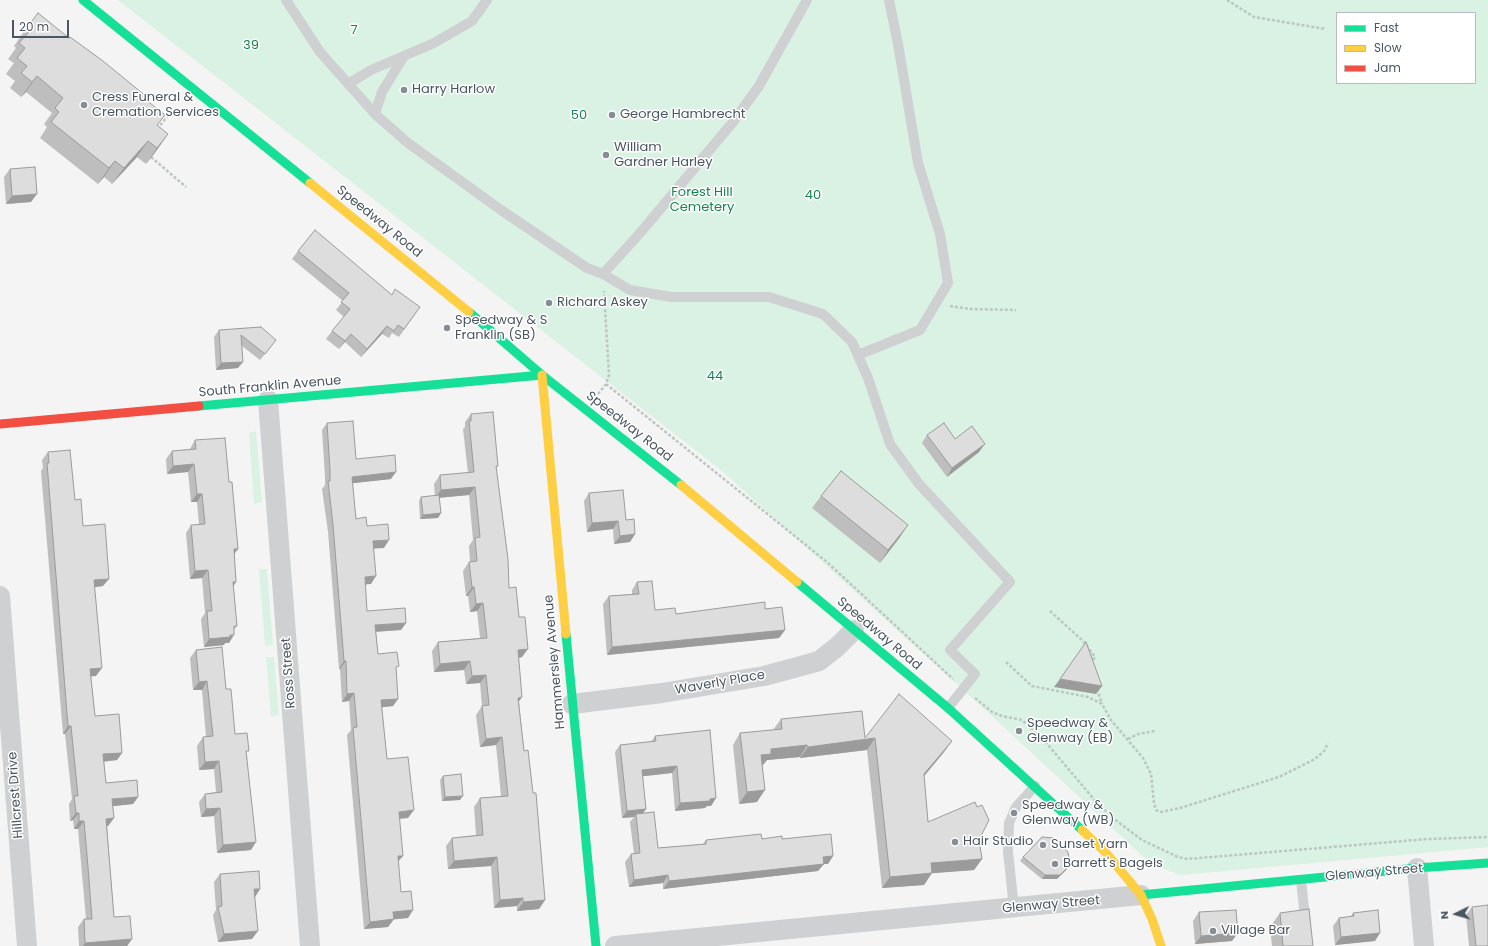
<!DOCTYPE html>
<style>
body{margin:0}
#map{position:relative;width:1488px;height:946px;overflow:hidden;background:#f4f4f4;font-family:Poppins,sans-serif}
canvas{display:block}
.legend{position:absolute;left:1336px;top:12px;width:140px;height:72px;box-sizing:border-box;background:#fff;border:1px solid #b7bbc0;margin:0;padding:5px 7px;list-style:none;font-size:12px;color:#4a5661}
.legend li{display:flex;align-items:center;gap:8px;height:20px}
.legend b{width:20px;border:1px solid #b7bbc0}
.north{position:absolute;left:1436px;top:894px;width:40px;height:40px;-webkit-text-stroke:3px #fff;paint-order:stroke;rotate:265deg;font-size:11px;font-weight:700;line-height:16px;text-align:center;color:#4a5661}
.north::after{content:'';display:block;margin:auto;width:14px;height:18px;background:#4a5661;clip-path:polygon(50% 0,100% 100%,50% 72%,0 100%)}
.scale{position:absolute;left:12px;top:20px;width:57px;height:18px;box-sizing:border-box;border:2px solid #4a5661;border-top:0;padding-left:5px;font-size:12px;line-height:14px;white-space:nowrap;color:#4a5661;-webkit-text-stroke:3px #fff;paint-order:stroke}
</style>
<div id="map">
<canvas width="1488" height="946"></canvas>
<ul class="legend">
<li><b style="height:5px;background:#16e098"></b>Fast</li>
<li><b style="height:5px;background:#ffcf43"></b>Slow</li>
<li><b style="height:5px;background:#f24e42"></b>Jam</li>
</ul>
<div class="north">N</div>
<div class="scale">20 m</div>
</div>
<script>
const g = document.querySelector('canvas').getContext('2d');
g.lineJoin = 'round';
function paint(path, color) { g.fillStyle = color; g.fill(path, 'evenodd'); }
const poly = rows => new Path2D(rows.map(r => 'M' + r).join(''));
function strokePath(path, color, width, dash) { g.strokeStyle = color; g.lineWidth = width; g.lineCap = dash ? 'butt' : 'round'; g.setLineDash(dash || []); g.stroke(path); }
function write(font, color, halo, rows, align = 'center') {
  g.font = font + ' Poppins,sans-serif'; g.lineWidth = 3; g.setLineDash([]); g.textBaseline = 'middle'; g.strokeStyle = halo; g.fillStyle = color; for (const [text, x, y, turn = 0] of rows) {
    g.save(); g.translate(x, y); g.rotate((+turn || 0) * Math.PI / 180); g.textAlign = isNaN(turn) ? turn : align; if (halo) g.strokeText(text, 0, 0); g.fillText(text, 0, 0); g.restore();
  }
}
const green = poly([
 [118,0,1488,0,1488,847,1180,875,1151,864,1005,728,722,471],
 [1337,13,1475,13,1475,83,1337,83],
 [256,431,262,502,254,504,249,435,249,433],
 [259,569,267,569,273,645,265,646],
 [266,657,274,657,279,715,271,717]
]);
const path = poly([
 [1227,0,1254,17,1325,29],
 [157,129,173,110],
 [151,157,186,187],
 [950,306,969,309,1016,310],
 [606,384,827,562,953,679],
 [598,394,606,384,609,375,604,291],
 [1050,611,1083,641,1095,657,1092,662],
 [1006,662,1032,686,1088,697,1102,704,1111,720,1143,758,1151,774,1154,803,1156,810,1161,812,1180,808,1279,777,1315,759,1324,751,1328,743],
 [1097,689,1102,704],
 [975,698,992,712,1002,716,1022,720,1043,739,1098,804,1118,822,1142,840,1178,857,1187,859,1428,839,1488,837],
 [1128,739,1138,734,1155,731]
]);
const lane = poly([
 [286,0,320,52,375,114,408,143,501,210,587,268,603,274,630,290,671,297,769,297,823,314,852,342,868,378,890,444,919,484,1010,582,950,650,975,674,948,708],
 [348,84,371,70,434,43,472,21,487,0],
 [375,114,382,92,404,56],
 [603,274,641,232,733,122,759,86,807,0],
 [858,355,920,330,948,283,940,234,918,163,898,44,889,0],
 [1301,880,1308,946],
 [1014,908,1008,852,1009,823,1016,807,1035,786]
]);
const street = poly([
 [268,400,310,946],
 [0,596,27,946],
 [572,704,662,693,764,676,794,668,819,661,837,647,854,630],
 [1417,868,1424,946],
 [615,946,1141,895]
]);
const fast = poly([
 [83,0,310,183],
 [469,312,542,375,681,485],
 [199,406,542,375],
 [797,582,948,708,1082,830],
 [566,634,596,946],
 [1141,895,1417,868,1488,863]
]);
const slow = poly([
 [310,183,469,312],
 [542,375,566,634],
 [681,485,797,582],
 [1082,830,1106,853,1141,895,1152,919,1161,946]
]);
const jam = poly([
 [0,424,199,406]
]);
const wall = poly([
 [25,30,145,99,157,126,157,150,146,164,137,157,112,184,104,177,98,184,40,138,47,127,44,124,52,113,26,92,21,97,10,88,15,81,6,74,14,63,8,59,16,48,14,46],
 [10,169,31,202,6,204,4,177],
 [298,251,392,295,420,307,399,337,392,333,389,338,382,334,361,357,345,342,339,349,326,339,332,331,344,317,336,310,343,301,292,259],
 [261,327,271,347,260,360,242,346,238,368,216,370,214,337,219,330],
 [471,414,498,466,496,468,509,588,522,657,519,658,519,702,524,751,545,900,539,909,517,911,517,906,494,908,491,866,448,869,446,846,452,838,476,835,474,807,480,798,501,796,496,745,480,747,476,715,482,706,480,683,466,684,464,670,434,672,432,651,438,642,480,638,477,611,470,612,468,596,466,596,463,571,469,562,470,562,469,546,473,540,469,495,439,498,441,513,438,518,420,519,419,501,421,497,435,496,434,484,440,475,468,473,463,429,465,427,465,422],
 [327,423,356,459,391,479,352,483,356,519,367,526,384,548,374,548,371,584,365,584,367,611,406,623,401,630,376,632,378,654,396,670,398,699,393,706,382,707,387,759,408,818,399,819,398,862,401,892,413,910,408,918,394,919,388,927,364,929,347,735,351,730,349,701,342,702,340,669,339,669,328,532,322,489,325,485,325,477,322,430],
 [927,435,955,439,979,452,947,477,922,443],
 [195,440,229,482,238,549,234,554,236,582,233,586,237,626,234,630,229,643,225,643,224,645,204,647,201,619,205,613,202,578,190,579,186,533,191,525,199,525,197,502,191,502,188,472,167,474,166,459,172,451,190,449],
 [48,452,75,500,103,586,95,587,96,676,91,676,95,716,122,753,117,760,103,762,106,783,138,797,133,804,112,806,114,818,108,826,107,826,114,917,132,939,127,946,79,946,78,927,84,919,86,919,78,829,74,829,73,820,70,821,69,804,72,799,65,734,63,734,41,471,43,468,42,460],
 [589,493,626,520,635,534,630,542,614,544,613,529,587,532,584,501],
 [821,496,900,537,880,563,812,508],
 [637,582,655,610,676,614,765,609,785,630,779,638,607,655,603,604,609,596,632,594,632,590],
 [196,650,226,689,235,734,247,754,251,850,217,853,214,816,201,817,199,802,205,794,216,792,214,769,199,770,197,746,203,737,206,737,202,690,193,690,190,658],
 [781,719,865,738,952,741,944,752,924,776,928,822,979,840,982,859,974,870,932,873,924,885,882,888,867,750,800,758,800,757,767,760,763,765,762,765,757,802,739,804,733,745,740,733,773,730],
 [655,736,716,798,711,806,707,806,705,808,675,811,672,773,642,776,646,809,643,813,658,848,703,844,706,840,762,839,782,839,833,856,828,864,824,864,818,871,663,889,663,883,629,887,625,862,631,854,634,854,630,822,634,817,622,818,615,752,620,745,651,742],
 [443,776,460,800,442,801,440,780],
 [1023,857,1070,865,1067,869,1057,879,1042,879,1020,861],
 [220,874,260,889,255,896,252,939,218,942,213,915,216,910,214,882],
 [1472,907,1488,946,1469,946,1466,915],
 [1199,912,1232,941,1195,944,1193,921],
 [1280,913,1313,946,1272,946,1270,927],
 [1353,913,1375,941,1335,945,1333,926,1339,918,1351,916]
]);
const shadedWall = poly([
 [37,76,26,92,21,97,32,82],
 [168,134,157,150,146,164,157,148],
 [148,141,137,157,112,184,124,168],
 [115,161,104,177,98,184,109,168],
 [37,194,31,202,6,204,12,196],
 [387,326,382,334,361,357,367,349],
 [351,334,345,342,339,349,345,341],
 [243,362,238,368,216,370,221,363],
 [985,444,979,452,947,477,952,468],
 [194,464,188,472,167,474,173,466],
 [396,472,391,479,346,484,352,477],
 [475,487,469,495,435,498,441,490],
 [197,494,202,494,197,502,191,502],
 [441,513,438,518,420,519,423,515],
 [618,521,613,529,587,532,592,523],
 [908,525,900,537,880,563,888,550],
 [635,534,630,542,614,544,620,536],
 [389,540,384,548,368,549,373,541],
 [234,549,238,549,232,557],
 [208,570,202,578,190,579,195,571],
 [376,576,371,584,360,585,365,577],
 [109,579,103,586,89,588,94,580],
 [233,582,236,582,231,590],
 [472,587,474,587,468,596,466,596],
 [483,603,477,611,470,612,476,604],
 [406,623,401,630,370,632,375,625],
 [785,630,779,638,607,655,612,647],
 [234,635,229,643,225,643,224,645,204,647,209,639],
 [528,649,522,657,512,659,518,650],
 [344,661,346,661,340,669,339,669],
 [470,661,464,670,434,672,440,664],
 [102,668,96,676,85,677,90,669],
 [486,675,480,683,466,684,472,676],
 [1060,679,1102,686,1096,694,1054,687],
 [207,681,202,690,193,690,199,682],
 [354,693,349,701,342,702,347,694],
 [522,697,516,706,518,698],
 [398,699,393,706,376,708,381,700],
 [68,726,71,726,65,734,63,734],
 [502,737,496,745,480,747,486,739],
 [875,738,867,750,800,758,808,747],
 [952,741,944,752,916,786,924,774],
 [807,745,800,757,767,760,763,765,753,766,761,755,771,749],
 [122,753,117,760,97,762,103,754],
 [219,761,214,769,199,770,205,762],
 [677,766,672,773,637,777,642,770],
 [765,790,757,802,739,804,747,792],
 [463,796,460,800,442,801,445,797],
 [138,797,133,804,106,807,112,799],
 [716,798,711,806,707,806,705,808,675,811,680,803],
 [220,808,214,816,201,817,206,809],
 [646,809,641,816,636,814,634,817,622,818,627,811],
 [414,810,408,818,393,819,399,812],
 [76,813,79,813,73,820,70,821],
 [114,818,108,826,101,827,106,819],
 [79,821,84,821,78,829,74,829],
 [256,842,251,850,217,853,223,845],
 [398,856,403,856,397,863],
 [833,856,828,864,824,864,818,871,663,889,669,881],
 [497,857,491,866,448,869,454,861],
 [982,859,974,870,923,874,931,863],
 [1070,865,1067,869,1057,879,1042,879,1045,875],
 [932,873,924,885,882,888,890,877],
 [668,875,663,883,629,887,634,880],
 [254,889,260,889,255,897],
 [523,898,517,906,494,908,500,900],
 [545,900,539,909,517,911,523,902],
 [413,910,408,918,388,920,393,912],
 [394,919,388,927,364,929,370,922],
 [258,931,252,939,218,942,224,934],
 [1238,933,1232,941,1195,944,1201,936],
 [1380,933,1375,941,1335,945,1341,937],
 [132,939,127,946,83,946,85,943]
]);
const building = poly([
 [38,13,69,38,70,37,103,61,147,97,145,99,165,115,157,125,168,134,157,148,148,141,124,168,115,161,109,168,51,122,59,112,55,108,63,98,37,76,32,82,21,73,27,66,17,58,25,48,19,43,28,33,25,30,38,13],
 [35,167,37,194,12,196,10,169,35,167],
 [315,230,392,295,395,289,420,307,404,329,398,325,394,331,387,326,367,349,351,334,345,341,332,331,350,309,341,302,349,293,298,251,315,230],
 [261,327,276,340,265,354,241,335,243,362,221,363,219,330,261,327],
 [493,412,498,466,496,466,508,559,509,588,516,587,519,617,525,617,528,649,518,650,522,697,518,698,524,751,528,750,533,793,536,793,545,900,523,902,523,898,500,900,497,857,454,861,452,838,483,835,480,798,508,796,502,737,486,739,482,706,489,705,486,675,472,676,470,661,440,664,438,642,487,638,483,603,476,604,474,587,472,587,469,562,477,561,475,538,480,537,475,487,441,490,440,475,474,472,469,421,471,421,471,414,493,412],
 [353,421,356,459,395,455,396,472,352,477,356,519,366,517,367,526,388,524,389,540,373,541,376,576,365,577,367,611,405,608,406,623,375,625,378,654,397,652,399,666,396,667,398,699,381,700,387,759,408,757,414,810,399,812,403,856,398,856,401,892,411,891,413,910,393,912,394,919,370,922,353,728,357,727,354,693,347,694,346,661,344,661,333,525,328,481,330,481,330,470,327,423,353,421],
 [944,423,955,439,972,426,985,444,952,468,927,435,944,423],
 [225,438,229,482,232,482,238,549,234,549,236,582,233,582,237,626,234,626,234,635,230,635,230,637,209,639,207,611,212,611,208,570,195,571,191,525,205,524,202,494,197,494,194,464,173,466,172,451,196,449,195,440,225,438],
 [70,450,75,500,81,499,83,526,105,524,109,579,94,580,102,668,90,669,95,716,119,714,122,753,103,754,106,783,137,780,138,797,112,799,114,818,106,819,114,917,130,916,132,939,85,943,84,919,92,919,88,867,84,821,79,821,79,813,76,813,74,796,78,796,71,726,68,726,47,463,49,463,48,452,70,450],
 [841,471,908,525,888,550,821,496,841,471],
 [623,490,626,520,634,519,635,534,620,536,618,521,592,523,589,493,623,490],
 [439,495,441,513,423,515,421,497,439,495],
 [652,581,655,610,675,608,676,614,765,602,765,609,782,607,785,630,612,647,609,596,639,594,637,582,652,581],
 [1086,642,1102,686,1060,679,1086,642],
 [222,647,226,689,231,689,235,734,247,733,249,751,246,751,256,842,223,845,220,808,206,809,205,794,222,792,219,761,205,762,203,737,213,736,207,681,199,682,196,650,222,647],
 [899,694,952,741,924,774,928,822,975,802,977,807,982,805,989,820,979,840,982,859,931,863,932,873,890,877,875,738,808,747,807,745,771,749,771,754,761,755,765,790,747,792,740,733,782,729,781,719,862,711,865,738,899,694],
 [710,730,716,798,710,799,710,801,680,803,677,766,642,770,646,809,627,811,620,745,656,741,655,736,710,730],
 [461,774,463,796,445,797,443,776,461,774],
 [654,812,658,848,706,844,706,840,761,834,762,839,782,836,782,839,831,834,833,856,823,857,824,864,669,881,668,875,634,880,631,854,640,853,636,814,654,812],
 [1042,837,1053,838,1068,852,1070,865,1060,875,1045,875,1023,857,1042,837],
 [259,871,260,889,254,889,258,931,224,934,218,907,222,906,220,874,259,871],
 [1488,905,1488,946,1476,946,1472,907,1488,905],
 [1309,909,1313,946,1283,946,1280,913,1309,909],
 [1236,910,1238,933,1201,936,1199,912,1236,910],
 [1378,910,1380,933,1341,937,1339,918,1354,916,1353,913,1378,910]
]);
const markers = [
 [404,90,4,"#868d94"],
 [84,105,4,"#868d94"],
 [612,115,4,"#868d94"],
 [606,155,4,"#868d94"],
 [549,303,4,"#868d94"],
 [447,328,4,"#868d94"],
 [1019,731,4,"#868d94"],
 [1014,813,4,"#868d94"],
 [955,842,4,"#868d94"],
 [1043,845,4,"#868d94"],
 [1055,864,4,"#868d94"],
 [1213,931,4,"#868d94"]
];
const parkNames = [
 ["7",354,31],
 ["39",251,46],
 ["50",579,116],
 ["Forest Hill",702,193],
 ["Cemetery",702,208],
 ["40",813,196],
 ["44",715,377]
];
const poiNames = [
 ["Harry Harlow",412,90],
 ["Cress Funeral &",92,98],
 ["Cremation Services",92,113],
 ["George Hambrecht",620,115],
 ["William",614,148],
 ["Gardner Harley",614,163],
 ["Richard Askey",557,303],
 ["Speedway & S",455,321],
 ["Franklin (SB)",455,336],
 ["Speedway &",1027,724],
 ["Glenway (EB)",1027,739],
 ["Speedway &",1022,806],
 ["Glenway (WB)",1022,821],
 ["Hair Studio",963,842],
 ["Sunset Yarn",1051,845],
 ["Barrett's Bagels",1063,864],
 ["Village Bar",1221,931]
];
const streetNames = [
 ["Speedway Road",379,222,39],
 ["South Franklin Avenue",270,387,-5],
 ["Speedway Road",629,427,38],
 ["Speedway Road",879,634,40],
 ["Hammersley Avenue",555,662,-95],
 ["Ross Street",289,673,-94],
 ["Waverly Place",720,683,-10],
 ["Hillcrest Drive",16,795,-94],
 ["Glenway Street",1374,873,-5],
 ["Glenway Street",1051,905,-5]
];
paint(green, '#d9f2e3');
strokePath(path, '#bcc7c4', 2.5, [3, 2]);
strokePath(lane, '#ced0d2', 10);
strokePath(street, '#ced0d2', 20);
strokePath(fast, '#16e098', 9);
strokePath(slow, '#ffcf43', 9);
strokePath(jam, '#f24e42', 9);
paint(wall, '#bebebf');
paint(shadedWall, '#9b9b9b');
paint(building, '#ddddde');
strokePath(building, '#9b9b9b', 1);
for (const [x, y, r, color] of markers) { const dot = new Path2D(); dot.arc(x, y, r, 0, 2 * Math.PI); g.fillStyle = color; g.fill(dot); strokePath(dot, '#fff', 1.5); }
write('13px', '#17864f', '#fff', parkNames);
write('13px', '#4a5661', '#fff', poiNames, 'left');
write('13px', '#4a5661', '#fff', streetNames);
</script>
